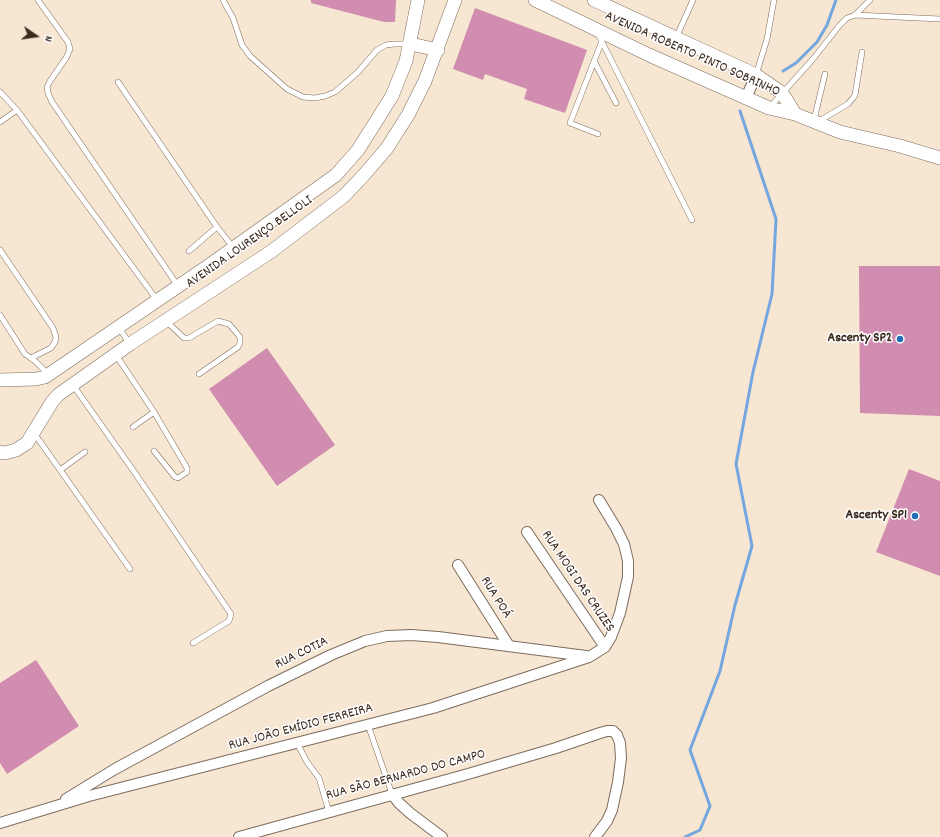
<!DOCTYPE html>
<meta charset="utf-8">
<style>
body{margin:0}
#map{position:relative;width:940px;height:837px;overflow:hidden;background:#f7e6d2;font-family:Dekko,sans-serif}
canvas{display:block}
.north{position:absolute;left:16px;top:16px;width:40px;height:40px;-webkit-text-stroke:3px #fff;paint-order:stroke;rotate:103deg;font-size:11px;font-weight:700;line-height:16px;text-align:center;color:#3b2a1e}
.north::after{content:'';display:block;margin:auto;width:14px;height:18px;background:#3b2a1e;clip-path:polygon(50% 0,100% 100%,50% 72%,0 100%)}
</style>
<div id="map">
<canvas width="940" height="837"></canvas>
<div class="north">N</div>
</div>
<script>
const g = document.querySelector('canvas').getContext('2d');
g.lineJoin = 'round';
const poly = rows => new Path2D(rows.map(r => 'M' + r).join(''));
function strokePath(path, color, width, dash) { g.strokeStyle = color; g.lineWidth = width; g.lineCap = dash ? 'butt' : 'round'; g.setLineDash(dash || []); g.stroke(path); }
function paint(path, color) { g.fillStyle = color; g.fill(path, 'evenodd'); }
function write(font, color, halo, rows, align = 'center') {
  g.font = font + ' Dekko,sans-serif'; g.lineWidth = 3; g.setLineDash([]); g.textBaseline = 'middle'; g.strokeStyle = halo; g.fillStyle = color; for (const [text, x, y, turn = 0] of rows) {
    g.save(); g.translate(x, y); g.rotate((+turn || 0) * Math.PI / 180); g.textAlign = isNaN(turn) ? turn : align; if (halo) g.strokeText(text, 0, 0); g.fillText(text, 0, 0); g.restore();
  }
}
const stream = poly([
 [783,71,796,63,817,42,827,25,836,0],
 [685,837,700,830,710,806,690,750,720,671,735,605,752,546,736,464,753,372,772,294,776,219,740,111]
]);
const building = poly([
 [311,0,396,0,395,22,384,22,311,3],
 [475,8,587,50,565,113,524,99,527,89,485,74,483,80,453,69],
 [859,266,940,266,940,416,860,413],
 [267,348,335,445,277,486,209,389],
 [909,469,940,481,940,576,876,552],
 [36,660,79,726,7,774,0,763,0,683]
]);
const service = poly([
 [38,0,68,42,70,49,66,58,50,81,47,87,48,93,52,102,178,286],
 [223,0,233,18,242,45,250,56,287,89,303,97,315,98,325,96,335,92,358,72,377,50,386,45,394,44,410,44],
 [855,15,940,19],
 [598,34,692,220],
 [676,38,693,0],
 [594,61,616,103],
 [756,75,767,39,774,0],
 [118,82,217,227],
 [0,92,17,110,157,300],
 [770,107,813,59,839,26,847,18,855,15,870,0],
 [814,120,825,74],
 [819,121,848,104,853,98,855,95,862,52],
 [0,122,17,110],
 [598,134,570,123,602,41],
 [0,250,53,328,56,337,55,342,51,348,31,358],
 [189,251,217,227,233,247],
 [0,315,25,354,35,361,48,374],
 [166,321,184,338,189,338,218,321,229,324,240,337,240,343,238,347,199,374],
 [119,328,130,344],
 [116,355,154,412,187,468,187,472,178,478,175,477,154,451],
 [73,385,135,473,231,614,229,621,193,643],
 [133,427,154,412],
 [34,433,130,569],
 [60,470,85,452],
 [368,725,392,794],
 [297,743,307,762,319,778,329,812]
]);
const minor = poly([
 [746,98,756,75],
 [527,532,605,647],
 [458,565,509,646],
 [392,794,399,803,410,813,442,837],
 [66,799,115,769,268,686,331,655,365,641,387,636,411,635,438,637,586,656],
 [0,823,89,796,433,708,589,657,605,647,611,637,620,613,628,577,628,561,624,544,616,528,599,500],
 [239,837,468,774,556,748,600,733,607,731,613,731,617,735,620,743,621,758,618,782,612,810,607,821,595,837]
]);
const tertiary = poly([
 [535,0,649,55,769,108,795,114,840,132,900,146,940,158],
 [594,0,756,75,782,93,795,114],
 [411,44,438,50],
 [0,380,36,379,45,377,208,266,336,175,358,150,392,96,406,61,418,0],
 [0,452,5,453,16,450,27,443,52,402,58,395,130,344,272,251,344,196,363,176,387,148,408,115,425,81,455,0]
]);
const markers = [
 [900,339,4,"#1f6fb2"],
 [915,516,4,"#1f6fb2"]
];
const streetNames = [
 ["AVENIDA ROBERTO PINTO SOBRINHO",692,55,24],
 ["AVENIDA LOURENÇO BELLOLI",250,243,-35],
 ["RUA MOGI DAS CRUZES",577,582,56],
 ["RUA POÁ",495,598,58],
 ["RUA COTIA",302,654,-26],
 ["RUA JOÃO EMÍDIO FERREIRA",301,728,-15],
 ["RUA SÃO BERNARDO DO CAMPO",406,776,-15]
];
const poiNames = [
 ["Ascenty SP2",892,339],
 ["Ascenty SP1",907,516]
];
strokePath(stream, '#74a6df', 3);
paint(building, '#d08daf');
strokePath(service, '#7d6c5d', 6);
strokePath(minor, '#7d6c5d', 12);
strokePath(tertiary, '#7d6c5d', 14);
strokePath(service, '#fff', 5);
strokePath(minor, '#fff', 10);
strokePath(tertiary, '#fff', 13);
for (const [x, y, r, color] of markers) { const dot = new Path2D(); dot.arc(x, y, r, 0, 2 * Math.PI); g.fillStyle = color; g.fill(dot); strokePath(dot, '#fff', 1.5); }
write('14px', '#3b2a1e', '#fff', streetNames);
write('bold 14px', '#3b2a1e', '#fff', poiNames, 'right');
</script>
